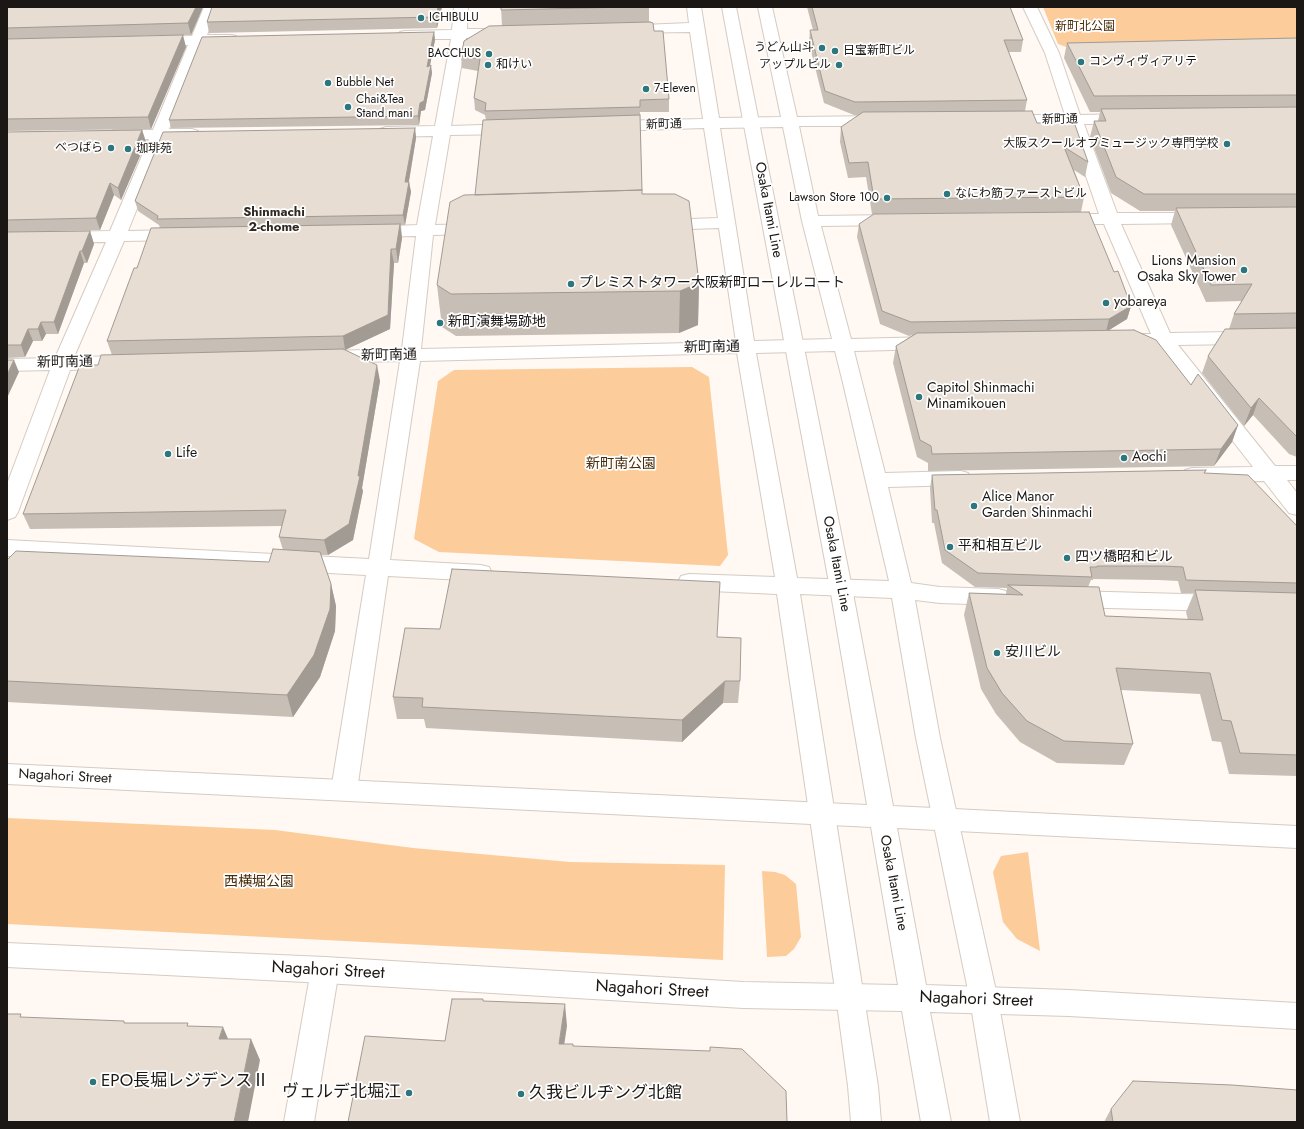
<!DOCTYPE html>
<meta charset="utf-8">
<style>
body{margin:0}
#map{position:relative;width:1304px;height:1129px;overflow:hidden;background:#fff8f3;font-family:Jost,sans-serif}
canvas{display:block}
.frame{position:absolute;inset:0;border:8px solid #1b1714;pointer-events:none}
</style>
<div id="map">
<canvas width="1304" height="1129"></canvas>
<div class="frame"></div>
</div>
<script>
const g = document.querySelector('canvas').getContext('2d');
g.lineJoin = 'round';
function paint(path, color) { g.fillStyle = color; g.fill(path, 'evenodd'); }
const poly = rows => new Path2D(rows.map(r => 'M' + r).join(''));
function strokePath(path, color, width, dash) { g.strokeStyle = color; g.lineWidth = width; g.lineCap = dash ? 'butt' : 'round'; g.setLineDash(dash || []); g.stroke(path); }
function write(font, color, halo, rows, align = 'center') {
  g.font = font + ' Jost,"Noto Sans JP",sans-serif'; g.lineWidth = 3.5; g.setLineDash([]); g.textBaseline = 'middle'; g.strokeStyle = halo; g.fillStyle = color; for (const [text, x, y, turn = 0] of rows) {
    g.save(); g.translate(x, y); g.rotate((+turn || 0) * Math.PI / 180); g.textAlign = isNaN(turn) ? turn : align; if (halo) g.strokeText(text, 0, 0); g.fillText(text, 0, 0); g.restore();
  }
}
const green = poly([
 [1043,7,1297,7,1297,44,1072,49,1058,44],
 [692,367,709,377,728,555,720,566,439,552,414,539,438,381,454,370],
 [7,818,275,830,413,848,570,862,725,865,723,960,7,924],
 [1028,852,1040,951,1017,939,1003,922,993,872,1001,856],
 [762,871,775,872,785,875,796,884,801,937,794,949,786,956,767,957]
]);
const minor = poly([
 [204,7,218,7,207,35,231,35,236,36,238,39,236,42,231,43,203,44,169,129,192,129,198,131,200,134,198,137,192,139,165,139,128,231,178,230,184,231,187,235,184,239,178,240,124,241,74,357,128,356,135,358,138,362,135,366,128,368,70,370,18,512,15,517,7,520,7,484,50,370,7,371,7,359,55,358,106,242,7,243,7,233,110,231,149,139,114,140,108,138,106,135,108,132,114,130,153,130,188,45,155,45,150,44,148,41,150,38,155,37,192,36,204,7],
 [454,7,468,7,467,29,507,29,512,30,514,33,512,36,507,37,466,38,451,126,512,124,518,126,520,129,518,132,512,134,450,135,435,225,476,224,482,225,485,229,482,233,476,234,433,235,421,349,736,342,719,228,662,230,656,229,653,225,656,221,662,220,718,218,704,128,610,131,604,129,602,126,604,123,610,121,703,119,690,32,625,33,620,32,618,29,620,26,689,23,687,7,701,7,719,118,781,117,758,7,772,7,797,117,880,116,886,118,888,121,886,124,880,126,799,126,818,216,893,215,899,216,902,220,899,224,893,225,821,226,851,339,930,337,937,339,939,343,937,347,930,349,854,351,885,473,961,471,968,473,971,478,968,483,961,485,888,487,911,583,940,587,998,589,1006,591,1009,597,1006,603,998,605,940,603,915,600,940,738,998,1000,1020,1122,990,1122,970,1000,916,738,892,598,800,594,878,1086,881,1122,851,1122,848,1086,836,996,777,594,689,590,681,588,678,582,681,576,689,574,775,577,737,353,420,361,390,560,481,565,489,567,492,573,489,579,481,581,388,576,357,790,353,797,344,800,335,797,331,790,366,575,7,556,7,540,369,559,400,361,328,363,321,361,318,357,321,353,328,351,402,349,416,236,372,237,366,236,363,232,366,228,372,227,417,225,433,136,386,137,380,135,378,132,380,129,386,127,435,126,451,39,405,39,400,38,398,35,400,32,405,31,452,30,454,7],
 [783,127,802,221,832,339,754,341,720,128,783,127],
 [835,351,843,383,889,581,797,578,756,353,835,351],
 [1023,7,1037,7,1059,53,1080,115,1128,114,1134,116,1136,119,1134,122,1128,124,1084,124,1117,213,1203,213,1209,214,1212,218,1209,222,1203,223,1121,224,1170,333,1297,331,1297,343,1178,345,1275,466,1297,466,1297,480,1287,480,1297,493,1297,515,1289,513,1264,481,1192,482,1185,480,1182,475,1185,470,1192,468,1253,467,1158,345,1126,346,1119,344,1117,340,1119,336,1126,334,1151,334,1104,224,1062,224,1056,223,1053,219,1056,215,1062,214,1099,214,1068,124,1006,125,1000,123,998,120,1000,117,1006,115,1065,115,1045,53,1023,7],
 [1071,591,1220,595,1228,597,1231,603,1228,609,1220,611,1071,607,1063,605,1060,599,1063,593,1071,591],
 [325,957,335,961,339,970,314,1122,284,1122,311,970,315,961,325,957]
]);
const major = poly([
 [722,7,736,7,852,588,893,806,1297,826,1297,848,897,828,926,985,1069,990,1297,1003,1297,1029,1069,1016,930,1012,951,1122,921,1122,902,1011,743,1008,325,983,7,967,7,943,325,957,743,982,898,985,871,827,7,784,7,764,867,805,830,588,722,7]
]);
const wall = poly([
 [7,7,203,7,191,35,136,36,186,47,151,129,7,131],
 [442,7,437,28,209,33,207,22],
 [501,7,649,7,649,22,654,31,669,99,669,112,640,112,642,194,699,283,698,325,679,333,456,336,442,327,437,285,475,195,486,120,485,115,475,110,474,98,478,71,462,68,461,56,502,26],
 [807,7,1010,7,1023,40,1021,52,1008,52,1027,100,1025,111,1037,123,1088,162,1085,177,1074,170,1084,197,1081,212,872,214,866,177,848,178,840,142,841,127,859,115,854,115,824,103,809,43,810,30,813,30],
 [434,32,435,40,430,65,432,73,425,110,421,111,419,125,171,128,169,120],
 [1297,38,1297,457,1289,454,1253,415,1244,426,1202,373,1208,356,1229,329,1234,314,1242,301,1206,302,1171,225,1175,211,1140,211,1111,193,1090,137,1094,121,1098,121,1100,112,1090,112,1064,58,1067,43],
 [415,128,416,138,409,182,411,192,405,225,401,225,402,238,398,263,394,263,390,329,345,350,344,350,380,381,362,488,363,491,353,540,328,555,321,555,331,584,336,606,335,631,320,677,293,717,7,702,7,560,269,562,283,550,279,537,282,526,30,529,23,514,98,365,112,355,107,341,137,268,160,228,159,225,138,211,135,201],
 [142,130,146,142,121,200,114,195,100,230,7,232,7,132],
 [859,224,1114,272,1131,306,1127,319,1109,330,1191,385,1238,425,1232,442,1214,466,928,471,928,463,917,457,893,363,896,346,913,335,909,336,880,324,857,237],
 [90,231,94,244,87,263,84,263,58,334,46,334,42,341,33,341,25,357,7,358,7,232],
 [1206,470,1205,473,1297,526,1297,776,1229,774,1221,742,1212,741,1200,694,1121,690,1133,744,1124,765,1057,763,1020,742,996,714,981,689,964,615,969,593,1006,594,1007,588,975,587,942,563,934,523,932,523,930,488,932,475],
 [1093,579,1159,580,1178,581,1181,593,1194,593,1186,612,1188,620,1105,616,1088,587,1091,580,1093,580],
 [717,637,740,681,738,703,723,703,682,742,426,728,424,719,397,719,393,697],
 [1111,1109,1297,1122,1104,1122]
]);
const shadedWall = poly([
 [196,7,203,7,191,35,188,23],
 [438,7,442,7,437,28,436,17],
 [434,32,435,40,428,75,427,67],
 [183,35,186,47,151,129,148,117],
 [431,65,432,73,425,110,421,111,419,125,418,116,420,103],
 [415,128,416,138,407,192,405,182],
 [142,130,146,142,121,200,118,188],
 [409,182,411,192,405,225,403,215],
 [110,183,114,195,100,230,96,218],
 [400,224,402,238,398,263,396,249],
 [90,231,94,244,87,263,82,251],
 [391,249,394,263,390,329,345,350,343,336],
 [80,251,84,263,58,334,54,322],
 [699,283,698,325,679,333,680,291],
 [1131,306,1127,319,1106,332,1109,319],
 [41,322,46,334,42,341,38,329],
 [28,329,33,341,25,357,21,345],
 [14,360,19,372,7,398,7,375],
 [377,365,380,381,362,488,363,491,353,540,328,555,324,540,358,476],
 [1259,398,1253,415,1244,426,1251,408],
 [1238,425,1232,442,1214,466,1221,449],
 [331,584,336,606,335,631,320,677,293,717,287,695],
 [725,681,723,703,682,742,682,720],
 [565,1004,567,1026,561,1066,559,1044],
 [223,1027,232,1048,219,1039],
 [251,1039,260,1060,248,1122,234,1122]
]);
const building = poly([
 [7,7,196,7,188,23,7,28,7,7],
 [212,7,438,7,436,17,207,22,212,7],
 [501,7,630,7,501,10,501,7],
 [812,7,1010,7,1023,40,1004,40,1027,100,855,102,825,91,810,30,818,30,812,7],
 [650,22,653,23,654,31,663,31,669,99,640,100,640,107,485,111,486,103,474,98,480,59,461,56,464,41,489,26,650,22],
 [434,32,427,67,431,65,424,101,420,103,418,116,169,120,202,37,434,32],
 [183,35,148,117,7,119,7,39,183,35],
 [1297,38,1297,95,1094,96,1067,43,1297,38],
 [1297,107,1297,194,1144,194,1116,177,1094,121,1106,121,1101,109,1297,107],
 [1032,111,1037,123,1074,122,1088,162,1064,147,1084,197,874,199,868,162,849,163,841,127,863,112,1032,111],
 [640,115,642,190,475,195,483,120,640,115],
 [415,128,405,182,409,182,403,215,157,219,158,216,135,201,163,132,415,128],
 [142,130,118,188,110,183,96,218,7,220,7,132,142,130],
 [642,190,642,194,675,194,689,201,699,283,680,291,451,294,437,285,450,202,464,195,642,190],
 [1297,207,1297,313,1234,314,1252,284,1211,285,1176,208,1297,207],
 [1089,212,1114,272,1118,271,1131,306,1109,319,911,322,882,311,859,224,874,214,1089,212],
 [400,224,396,249,391,249,388,315,343,336,107,341,134,268,137,268,151,228,400,224],
 [90,231,82,251,80,251,54,322,41,322,38,329,28,329,21,345,7,345,7,232,90,231],
 [1297,328,1297,437,1259,398,1251,408,1208,356,1225,329,1297,328],
 [1134,330,1156,340,1191,385,1198,374,1238,425,1221,449,932,454,931,446,920,440,896,346,917,333,1134,330],
 [343,349,377,365,358,476,360,476,349,524,324,540,279,537,286,510,23,514,80,365,98,365,101,355,343,349],
 [7,360,14,360,7,375,7,360],
 [1206,470,1204,473,1248,475,1297,526,1297,583,1186,580,1183,567,1164,566,1097,566,1097,567,1090,567,1092,577,978,573,945,550,937,510,935,510,932,475,1206,470],
 [273,549,320,552,331,584,330,609,314,655,287,695,7,681,7,560,16,551,269,562,273,549],
 [452,569,720,582,717,637,741,638,740,681,725,681,682,720,422,707,423,698,393,697,405,628,440,629,452,569],
 [1008,585,1099,587,1105,616,1203,620,1195,590,1297,593,1297,598,1296,599,1297,599,1297,755,1240,753,1231,721,1222,720,1210,673,1116,668,1133,744,1064,741,1027,721,1002,693,987,668,969,593,1023,595,1008,585],
 [452,999,483,999,483,1001,565,1004,559,1044,573,1044,573,1046,710,1051,710,1047,742,1049,786,1091,787,1122,348,1122,365,1036,445,1041,452,999],
 [7,1014,21,1014,20,1017,124,1021,124,1023,188,1023,187,1026,223,1027,219,1039,251,1039,234,1122,7,1122,7,1014],
 [1133,1081,1232,1085,1297,1090,1297,1122,1113,1122,1111,1109,1133,1081]
]);
const markers = [
 [421,18,4,"#2d767d"],
 [822,48,4,"#2d767d"],
 [835,51,4,"#2d767d"],
 [489,54,4,"#2d767d"],
 [1081,62,4,"#2d767d"],
 [488,65,4,"#2d767d"],
 [839,65,4,"#2d767d"],
 [328,83,4,"#2d767d"],
 [646,89,4,"#2d767d"],
 [348,107,4,"#2d767d"],
 [1227,144,4,"#2d767d"],
 [111,148,4,"#2d767d"],
 [128,149,4,"#2d767d"],
 [947,194,4,"#2d767d"],
 [887,198,4,"#2d767d"],
 [1244,270,4,"#2d767d"],
 [571,284,4,"#2d767d"],
 [1106,303,4,"#2d767d"],
 [440,323,4,"#2d767d"],
 [919,397,4,"#2d767d"],
 [168,454,4,"#2d767d"],
 [1124,458,4,"#2d767d"],
 [974,506,4,"#2d767d"],
 [950,547,4,"#2d767d"],
 [1067,558,4,"#2d767d"],
 [997,653,4,"#2d767d"],
 [93,1082,4,"#2d767d"],
 [409,1093,4,"#2d767d"],
 [521,1094,4,"#2d767d"]
];
const farPoinames = [
 ["ICHIBULU",429,18],
 ["うどん山斗",814,48,"right"],
 ["日宝新町ビル",843,51],
 ["BACCHUS",481,54,"right"],
 ["コンヴィヴィアリテ",1089,62],
 ["和けい",496,65],
 ["アップルビル",831,65,"right"],
 ["Bubble Net",336,83],
 ["7-Eleven",654,89],
 ["Chai&Tea",356,100],
 ["Stand mani",356,114],
 ["大阪スクールオブミュージック専門学校",1219,144,"right"],
 ["べつばら",103,148,"right"],
 ["珈琲苑",136,149],
 ["なにわ筋ファーストビル",955,194],
 ["Lawson Store 100",879,198,"right"]
];
const farParknames = [
 ["新町北公園",1085,27]
];
const farStreetnames = [
 ["新町通",1060,120,-1],
 ["新町通",664,125,-2]
];
const farNeighbourhoodnames = [
 ["Shinmachi",274,213],
 ["2-chome",274,228]
];
const streetNames = [
 ["Osaka Itami Line",768,210,79],
 ["新町南通",712,348,-1],
 ["新町南通",389,356,-1],
 ["新町南通",65,363,-1],
 ["Osaka Itami Line",836,564,79],
 ["Nagahori Street",65,777,3],
 ["Osaka Itami Line",893,883,79]
];
const poiNames = [
 ["Lions Mansion",1236,262,"right"],
 ["Osaka Sky Tower",1236,278,"right"],
 ["プレミストタワー大阪新町ローレルコート",579,284],
 ["yobareya",1114,303],
 ["新町演舞場跡地",448,323],
 ["Capitol Shinmachi",927,389],
 ["Minamikouen",927,405],
 ["Life",176,454],
 ["Aochi",1132,458],
 ["Alice Manor",982,498],
 ["Garden Shinmachi",982,514],
 ["平和相互ビル",958,547],
 ["四ツ橋昭和ビル",1075,558],
 ["安川ビル",1005,653]
];
const parkNames = [
 ["新町南公園",621,465],
 ["西横堀公園",259,883]
];
const nearStreetnames = [
 ["Nagahori Street",328,971,3],
 ["Nagahori Street",652,990,3],
 ["Nagahori Street",976,1000,2]
];
const nearPoinames = [
 ["EPO長堀レジデンスⅡ",101,1082],
 ["ヴェルデ北堀江",401,1093,"right"],
 ["久我ビルヂング北館",529,1094]
];
paint(green, '#fccc9a');
strokePath(minor, '#d5cbc2', 2);
strokePath(major, '#d5cbc2', 2);
paint(minor, '#fff');
paint(major, '#fff');
paint(wall, '#c7beb5');
paint(shadedWall, '#a29b94');
paint(building, '#e7ddd3');
strokePath(building, '#a29b94', 1);
for (const [x, y, r, color] of markers) { const dot = new Path2D(); dot.arc(x, y, r, 0, 2 * Math.PI); g.fillStyle = color; g.fill(dot); strokePath(dot, '#fff', 1.5); }
write('12px', '#1b1714', '#fff', farPoinames, 'left');
write('12px', '#482c0a', '#fff', farParknames);
write('12px', '#1b1714', '#fff', farStreetnames);
write('bold 13px', '#312922', '#fff', farNeighbourhoodnames);
write('14px', '#1b1714', '#fff', streetNames);
write('14px', '#1b1714', '#fff', poiNames, 'left');
write('14px', '#482c0a', '#fff', parkNames);
write('17px', '#1b1714', '#fff', nearStreetnames);
write('17px', '#1b1714', '#fff', nearPoinames, 'left');
</script>
